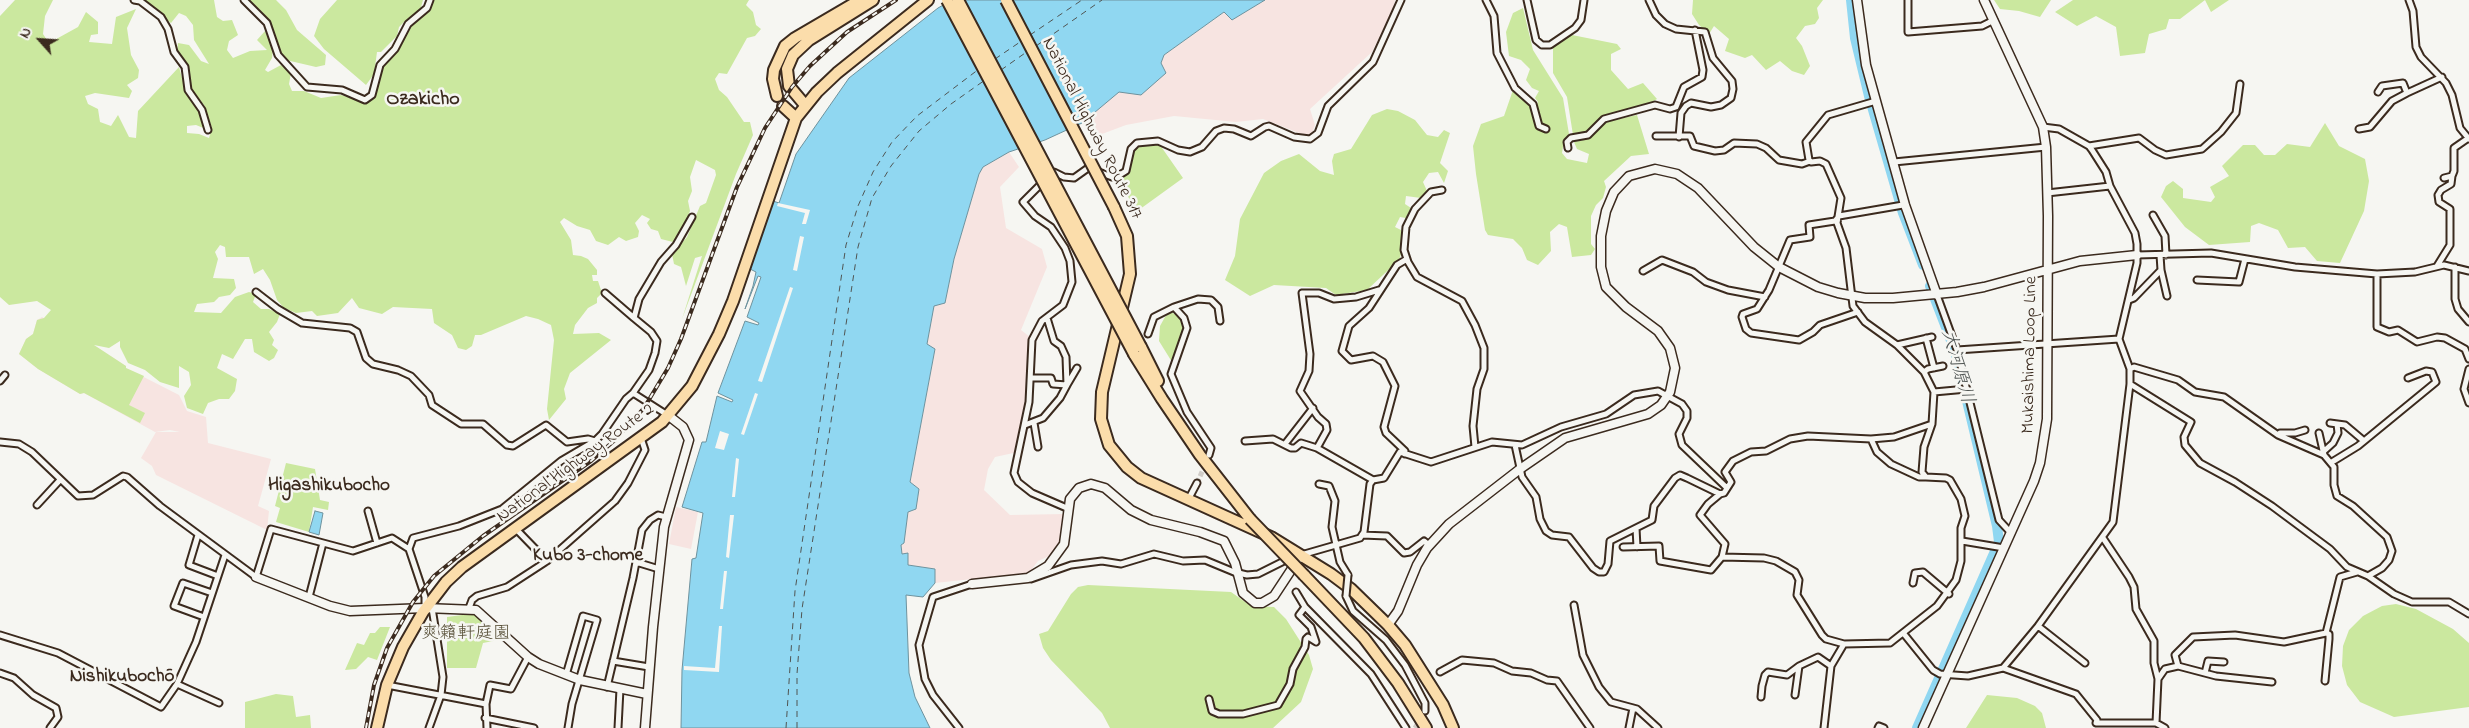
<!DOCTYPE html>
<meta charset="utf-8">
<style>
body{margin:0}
#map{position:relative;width:2469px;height:728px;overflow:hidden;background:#f6f6f2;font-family:"Indie Flower",sans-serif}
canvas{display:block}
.north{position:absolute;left:15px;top:15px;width:50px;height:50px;-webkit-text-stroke:4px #f6f6f2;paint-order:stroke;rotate:296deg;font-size:14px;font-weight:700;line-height:20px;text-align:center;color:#3b2a1e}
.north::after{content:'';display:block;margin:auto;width:18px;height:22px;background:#3b2a1e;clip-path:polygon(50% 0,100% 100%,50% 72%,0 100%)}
</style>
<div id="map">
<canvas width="2469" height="728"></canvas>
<div class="north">N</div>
</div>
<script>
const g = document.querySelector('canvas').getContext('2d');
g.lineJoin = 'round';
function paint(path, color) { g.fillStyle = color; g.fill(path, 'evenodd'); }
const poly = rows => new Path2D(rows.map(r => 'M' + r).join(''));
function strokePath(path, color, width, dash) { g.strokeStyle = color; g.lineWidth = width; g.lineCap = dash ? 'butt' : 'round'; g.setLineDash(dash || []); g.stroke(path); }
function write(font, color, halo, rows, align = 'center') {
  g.font = font + ' "Indie Flower","Klee One",sans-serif'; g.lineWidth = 5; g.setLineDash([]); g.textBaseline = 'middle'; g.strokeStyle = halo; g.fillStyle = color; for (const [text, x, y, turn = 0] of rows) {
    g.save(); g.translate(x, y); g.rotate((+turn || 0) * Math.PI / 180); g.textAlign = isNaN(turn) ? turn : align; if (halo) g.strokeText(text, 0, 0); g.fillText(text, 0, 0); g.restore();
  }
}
const built = poly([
 [1265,0,1395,0,1393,10,1372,52,1310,109,1315,125,1312,133,1307,136,1263,119,1236,122,1174,116,1126,125,1094,137,1085,121,1119,91,1161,63,1164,55,1225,12,1232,20],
 [1009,152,1019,167,1000,187,1006,228,1042,249,1047,267,1021,330,1030,337,1025,416,1018,452,995,457,988,469,984,490,1010,515,1065,514,1062,540,1056,553,1038,561,1029,573,935,583,935,569,908,565,908,554,902,554,901,545,904,543,908,512,916,509,919,489,910,482,935,350,927,345,934,306,945,303,954,259,979,174,983,167],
 [42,317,95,346,126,366,126,368,179,395,187,411,206,417,208,443,271,459,258,506,269,511,267,530,156,475,152,466,141,458,156,432,180,432,170,430,155,432,84,393,80,394,38,369,19,354,26,339,33,334,37,320],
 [676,507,698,512,691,549,669,544]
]);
const green = poly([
 [15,0,53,0,45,16,43,34,49,43,78,27,86,12,98,22,98,34,91,35,89,42,112,44,116,17,136,9,127,28,131,55,139,70,138,78,127,85,132,91,129,98,95,93,85,96,88,104,98,109,100,122,111,126,118,115,129,137,136,138,138,111,179,67,186,92,199,108,206,129,196,125,187,126,187,133,199,134,209,138,212,128,204,105,191,89,188,66,177,52,178,43,189,45,201,61,209,64,194,40,193,25,186,16,179,13,171,23,141,0,214,0,217,17,223,21,232,20,238,35,229,41,227,50,233,58,250,51,267,50,257,40,265,31,273,49,272,58,265,70,268,72,281,65,291,73,289,84,292,91,304,91,321,98,341,95,365,102,374,96,381,66,409,25,432,0,749,0,746,5,753,12,756,25,761,29,755,36,747,38,727,74,719,73,715,79,719,90,727,97,744,122,750,122,753,135,736,174,682,319,702,256,695,258,686,286,681,267,674,264,672,254,687,237,700,206,706,203,716,175,715,170,696,160,690,177,692,191,688,201,690,211,683,229,673,242,661,239,658,231,651,229,647,223,650,219,642,215,635,223,639,231,638,237,626,241,619,237,608,245,596,241,590,230,577,226,564,218,560,222,571,240,573,255,581,256,588,259,597,270,597,275,592,275,593,281,598,281,602,293,597,298,597,303,588,308,575,325,573,334,599,333,611,340,570,373,564,389,566,399,549,420,547,409,554,340,551,325,538,319,526,316,481,335,475,335,472,346,466,350,458,348,452,335,434,323,432,309,393,307,382,314,359,308,352,298,338,313,317,316,312,311,296,313,284,308,277,300,270,280,263,269,254,274,249,257,226,257,225,247,220,245,215,252,218,259,213,278,234,279,236,288,230,295,219,297,214,302,197,304,194,312,221,313,235,297,249,292,256,294,253,302,261,309,269,309,280,314,277,322,269,332,274,340,272,345,278,350,274,358,269,361,254,352,252,339,245,339,233,359,222,354,217,368,237,379,235,391,229,399,219,399,208,403,203,414,187,408,184,396,191,385,189,372,179,366,179,388,160,382,145,370,128,363,120,347,120,341,109,348,94,345,126,366,126,368,144,376,129,405,145,413,140,423,84,393,80,394,38,369,19,354,26,339,33,334,37,320,44,318,51,310,37,301,9,305,0,297,0,16],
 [248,0,276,0,286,10,297,30,326,55,325,65,316,67,286,60,280,55,273,28,262,12],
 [337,0,423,0,420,11,404,22,399,27,397,36,381,52,377,52,374,74,366,85,324,49,314,36,320,19],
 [1693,0,1823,0,1817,8,1819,18,1815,24,1805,26,1796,38,1802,46,1810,66,1804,75,1792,71,1780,61,1766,70,1752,55,1745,58,1725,51,1729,39,1714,26,1709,34,1699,25,1692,14],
 [1994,0,2051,0,2040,17,2019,11,2000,9],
 [2073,0,2205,0,2180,19,2169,19,2166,29,2149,34,2145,53,2120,56,2116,27,2096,16,2077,26,2055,12],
 [2205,0,2229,0,2211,12],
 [1523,8,1533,50,1563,98,1569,134,1564,140,1562,153,1567,159,1587,163,1589,154,1577,149,1574,142,1587,139,1599,127,1610,121,1637,115,1649,154,1631,156,1604,181,1606,187,1603,198,1596,205,1591,216,1591,244,1595,249,1591,255,1572,257,1567,227,1559,224,1550,232,1551,251,1538,265,1527,260,1522,248,1513,239,1488,235,1485,230,1476,174,1473,146,1481,124,1504,116,1513,90,1536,107,1538,102,1535,98,1539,91,1532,88,1526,80,1530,69,1521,60,1509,56,1506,32,1513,13],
 [1572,35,1617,44,1621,49,1611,54,1611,70,1628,89,1643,83,1657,99,1646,105,1608,114,1600,118,1587,133,1573,135,1567,97,1553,73,1553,46],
 [1387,109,1398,111,1415,120,1427,135,1438,137,1444,130,1450,133,1440,163,1448,171,1444,183,1438,172,1429,173,1423,182,1427,191,1421,198,1406,196,1405,204,1411,208,1406,218,1400,217,1395,227,1401,230,1401,254,1399,260,1367,290,1336,295,1326,288,1274,285,1250,296,1225,280,1235,256,1240,219,1264,173,1281,161,1299,154,1320,171,1334,175,1332,161,1334,154,1351,149,1372,115],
 [2325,123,2339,146,2365,159,2369,181,2364,211,2340,263,2317,261,2305,247,2288,248,2278,230,2259,223,2251,226,2250,242,2209,245,2185,227,2161,197,2166,186,2173,181,2183,189,2183,198,2211,202,2215,197,2210,187,2229,176,2222,166,2243,145,2255,145,2264,155,2275,155,2287,144,2310,147],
 [1142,141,1160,145,1183,178,1136,212,1120,181,1130,156],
 [1171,312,1181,318,1184,328,1172,362,1159,341,1160,326,1165,317],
 [286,463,315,469,320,500,329,502,328,510,313,507,309,532,276,522,280,508,275,506],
 [1088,585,1231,592,1251,606,1274,607,1286,619,1309,655,1313,669,1301,702,1273,728,1110,728,1102,713,1051,660,1043,648,1039,634,1048,631,1071,594,1078,587],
 [2396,604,2416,609,2453,629,2469,643,2469,707,2394,717,2360,702,2347,685,2342,666,2343,646,2349,630,2363,616,2382,606],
 [477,613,503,639,483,643,476,668,447,668,447,617],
 [380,627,390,627,377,660,368,657,356,669,345,670,357,643,364,645,370,633,375,633],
 [276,694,293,696,296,717,310,715,311,728,245,728,245,702],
 [1987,695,2017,698,2035,706,2042,713,2046,728,1966,728]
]);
const water = poly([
 [952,0,1265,0,1232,20,1224,12,1164,55,1161,63,1166,73,1141,95,1119,92,1082,123,1045,140,1009,152,983,167,979,174,954,259,945,303,934,306,927,344,935,349,910,482,919,489,916,509,908,512,904,543,901,545,902,554,908,553,908,565,935,569,935,583,923,597,906,595,909,673,915,697,930,728,681,728,682,670,692,559,696,558,703,513,682,507,702,442,706,442,717,396,732,402,733,400,718,393,745,321,758,325,759,323,747,317,761,277,758,276,745,309,753,286,756,272,750,269,773,201,779,203,796,154,849,78,938,8,952,0],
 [315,511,323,513,319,535,309,532,315,511]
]);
const pier = poly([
 [778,203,810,210,806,224,802,224,805,213,777,206],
 [800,236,804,237,797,271,793,270],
 [790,287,793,288,762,382,758,381],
 [755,393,758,394,744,435,741,434],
 [720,431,729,434,724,450,715,448],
 [736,458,739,459,735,497,732,497],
 [730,515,734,515,729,558,726,557],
 [724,571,727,571,723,609,720,609],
 [719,626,722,626,719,672,684,670,684,666,715,668]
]);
const river = poly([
 [1851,0,1855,38,1869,96,1903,213,1923,265],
 [1917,728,1999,542,1997,526,1955,351,1930,286]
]);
const ferry = poly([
 [1030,35,1082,0],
 [1036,46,1102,0],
 [995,59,1023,40],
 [1001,70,1028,51],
 [786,728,795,591,846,245,858,206,873,172,892,142,917,116,979,69],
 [797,728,797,674,802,609,858,247,872,198,891,166,919,131,951,104,985,80]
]);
const streetTunnel = poly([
 [1197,483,1206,463],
 [1415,728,1421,718]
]);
const street = poly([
 [134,0,140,1,161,17,168,29,174,52,185,67,188,90,202,110,208,130],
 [244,0,267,23,278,55,307,87,342,90,365,100,372,95,380,65,395,49,408,24,427,8,430,0],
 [1486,0,1494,16,1497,53,1515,88,1533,104,1539,126,1546,129],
 [1527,0,1536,40,1542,45,1550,45,1575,28,1581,20,1584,0],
 [1649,0,1656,15,1665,24,1676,29,1705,32,1713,58,1732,81,1733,89,1731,98,1721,105,1711,107,1691,103,1686,106,1681,113,1679,137],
 [1908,0,1908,32,1982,26,1994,20],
 [2409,0,2413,11,2416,47,2421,57,2446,83,2452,95,2460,128,2469,139],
 [2378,92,2382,86,2403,83,2407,93,2442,77],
 [2359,129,2370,127,2392,101,2407,93],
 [1656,136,1690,136,1694,146,1715,151,1724,150,1734,143,1757,144,1766,148,1779,160,1802,164,1810,161],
 [2089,146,2139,138,2155,150,2166,155,2202,149,2221,132,2236,113,2240,84],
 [1568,148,1567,142,1571,138,1588,135,1604,119,1655,105,1670,109,1676,107,1684,87,1702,77,1703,70,1695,30],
 [1894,162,2046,147],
 [1051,175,1054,172,1064,177,1074,178,1088,168,1112,177,1118,176,1126,171,1131,149,1137,143,1158,141,1178,150,1190,152,1202,147,1216,131,1224,128,1234,129,1251,136,1265,127,1269,126,1294,137,1310,139,1318,133,1328,106,1373,62,1401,0],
 [2444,178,2452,176,2454,171,2454,148,2467,139],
 [1044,181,1023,202,1035,216,1051,227,1065,248,1070,261,1072,282,1063,305,1042,321,1032,340,1029,402,1014,473,1018,482,1032,493,1069,509],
 [1442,190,1431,192,1415,209,1406,227,1404,250,1408,262,1417,277,1462,301,1475,325,1484,348,1484,369,1477,389,1473,426,1475,447],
 [2047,193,2110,186],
 [2153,215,2165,236,2166,255],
 [2137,255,2211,253,2295,267,2377,274,2415,272,2444,265,2469,271],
 [2160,255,2161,270,2167,296],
 [2437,266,2450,245,2450,209,2439,202,2438,195,2441,190,2451,184,2452,176],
 [2455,267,2455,299,2458,309,2469,322],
 [1643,271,1662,260,1693,272,1706,282,1728,290,1765,297],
 [2377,274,2377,327,2389,332,2398,330,2417,342,2437,337,2445,338,2465,349,2469,359],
 [2197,280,2239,282,2245,259],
 [256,292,278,309,302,323,350,328,357,332,366,358,373,364,398,370,411,376,429,395,432,405,461,424,483,424,507,445,513,446,546,425,567,442,588,439,595,441],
 [605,293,634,318,639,299,661,262,676,245,692,217],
 [1937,295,1957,350,1999,520,2011,533],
 [2129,300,2134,298,2161,270],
 [1858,312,1820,325,1813,332,1799,340,1751,333,1746,329,1742,317,1743,314,1757,309,1769,290,1790,240,1810,237,1809,225,1835,221,1839,216,1903,205],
 [1148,334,1154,317,1174,307],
 [1926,338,1934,368],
 [1897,345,1932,337],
 [1957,350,2119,339],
 [2130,369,2134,367,2178,380,2195,392,2224,397,2278,435,2324,455,2334,467,2334,485,2337,496,2353,506,2387,537,2392,551,2389,560,2382,568,2368,576,2347,567,2330,549,2272,506,2235,482,2200,463,2185,445,2184,437,2191,422,2130,384],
 [2469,369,2464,389,2469,403],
 [1924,372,1928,369,1943,366],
 [1031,378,1051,378,1053,384,1067,385,1077,368],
 [0,381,5,375],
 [1934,392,1967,389],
 [633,393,669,416],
 [1034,423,1038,447],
 [2330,423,2345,425,2364,441],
 [1025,425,1043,418,1060,398,1067,385,1066,357,1061,346,1054,341,1047,318],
 [2280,433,2295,433,2305,430],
 [2319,433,2324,455],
 [1871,439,1877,452,1891,464,1919,477,1926,477],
 [1245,441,1273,439,1291,448,1295,448,1301,443,1317,448,1373,480],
 [0,442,19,444,32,452,78,496,93,495,123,476,127,477,160,506,256,577,271,529,353,551,392,538,409,549],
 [1285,444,1313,408],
 [1515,445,1522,477,1536,497,1540,519,1546,531,1552,535,1569,537,1593,568,1599,572,1604,572,1608,564,1610,541,1652,520,1654,506,1675,478,1680,475,1687,478,1720,494,1724,493,1731,482,1725,472,1733,461,1751,452,1766,451,1790,439,1808,436,1871,439,1894,437,1932,424],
 [1317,448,1327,430,1326,424,1318,417,1300,391,1309,371,1310,354,1302,293,1319,293,1334,299,1356,297,1379,290],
 [2323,452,2333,443,2338,433,2337,424],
 [1405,454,1405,451,1386,433,1384,427,1395,386,1383,362,1373,356,1351,360,1342,351,1349,326,1369,308,1397,265,1407,259],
 [1209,455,1211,448,1187,412,1171,374,1187,328,1184,318,1174,307,1198,299,1211,300,1218,307,1220,321],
 [2332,462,2358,446,2436,382,2432,372,2426,371,2408,378],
 [1319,484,1329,486,1335,501,1332,527,1340,562,1348,575],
 [1720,494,1708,504,1700,515,1725,544,1722,557],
 [1188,500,1197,483],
 [37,505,60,480],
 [368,511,377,543],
 [1636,528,1637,547],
 [516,529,547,561],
 [198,535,189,565,218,576],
 [1362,535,1387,536,1404,553,1410,552,1424,541,1429,545],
 [2103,538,2129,577,2134,587,2136,609,2154,641,2154,663,2158,679,2156,723],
 [1962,541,2004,548],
 [1623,547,1659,546,1660,561,1711,570,1722,557,1764,558,1776,561,1795,572,1799,580,1797,595,1822,635,1826,639,1844,644],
 [1301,555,1360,538,1364,532,1370,484,1373,480,1384,478,1400,452,1431,462,1492,442,1522,445,1561,427,1606,414,1634,395,1658,391,1682,404,1687,411,1687,418,1679,434,1682,445,1727,488],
 [636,562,659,569],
 [2368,576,2394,594,2412,602,2449,602,2469,614],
 [1031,579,1071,565,1102,561,1121,564,1154,554,1183,561,1205,560,1234,572,1247,575,1258,574,1288,559],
 [1913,583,1915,573,1923,572,1949,594],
 [1296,592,1305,607,1371,674,1406,728],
 [1346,596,1353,611,1386,640,1405,665,1425,703,1425,711],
 [309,597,323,543],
 [1574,605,1583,655,1599,687,1611,702,1637,709,1658,728],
 [425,607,425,597,409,549,413,538,459,526,502,509,561,461,595,441,602,434,626,399,633,393,649,370,655,353,657,341,651,332,634,318],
 [469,608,472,600,477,596,507,587,547,561,615,501,628,483,645,450,641,438],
 [204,617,174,606,183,583,212,593],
 [2038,626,2085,663],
 [2326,633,2340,577,2357,572],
 [1904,634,1933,670,1940,674,1968,676,2003,668,2038,626,2113,522,2130,384,2130,369,2119,339,2137,263,2137,244,2135,233,2110,186,2106,172,2092,150,2089,146,2059,129,2043,127],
 [0,635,58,653,161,707,177,684,196,642,225,555],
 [613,661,649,667],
 [2178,666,2175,655,2193,637,2235,635,2284,642,2326,633,2329,634,2329,639,2325,681],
 [2003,668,2076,694,2097,720,2096,723,2156,723,2165,728],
 [1440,672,1462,660,1494,663,1512,671,1531,673,1547,680,1557,681,1590,728],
 [0,673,14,678,33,695,56,708,58,717,50,728],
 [2205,673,2208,661,2224,662],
 [566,675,583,616,597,620,572,704,568,728],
 [2158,679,2165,669,2178,666,2216,676,2272,682],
 [177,684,219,703],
 [387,685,486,704,487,728],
 [607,687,633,578,642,530,650,520,658,515,666,517],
 [1795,695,1799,666],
 [1761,697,1762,686,1765,675,1768,672,1787,675,1799,666,1818,657,1831,666],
 [1209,699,1212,711,1219,714,1243,714,1278,705,1290,684,1293,669,1305,647,1306,639,1308,637,1316,642,1311,627,1299,615,1305,607],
 [486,704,490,685,511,689,528,657],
 [485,718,534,728],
 [429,728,441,695,443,677,432,608],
 [618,728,620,689],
 [959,728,933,695,925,679,919,645,933,597,972,584],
 [1629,728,1633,708],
 [1824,728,1831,666,1844,644,1890,643,1937,606,1956,580,1961,561,1961,528,1965,516,1961,499,1950,480,1946,478,1926,477,1922,472,1924,447,1932,424,1934,392,1924,372,1897,345,1865,322,1853,306,1846,248,1837,223,1841,198,1826,164,1820,161,1811,162,1809,160,1806,142,1828,115,1876,101],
 [1878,728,1879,726,1884,728]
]);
const secondary = poly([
 [1857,0,1866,65,1876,101,1905,205,1937,295],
 [256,577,330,606,350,611,425,608,476,610,528,657,539,664,580,680,647,694],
 [972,584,1028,578,1048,566,1064,544,1070,499,1079,488,1091,484,1105,488,1131,510,1151,520,1200,532,1224,541,1235,563,1243,593,1255,603,1262,603,1274,596,1301,555],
 [1388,625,1398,611,1417,565,1427,548,1449,524,1520,469,1565,438,1648,414,1661,405,1670,392,1675,368,1670,348,1658,331,1626,307,1606,287,1601,267,1601,236,1606,211,1614,192,1629,176,1655,169,1677,174,1698,188,1754,247,1779,267,1818,287,1838,293,1865,298,1893,298,1957,292,1984,287,2080,261,2137,255],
 [645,728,653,627,664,527,689,440,683,427,669,416],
 [1923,728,2034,481,2040,463,2047,419,2048,216,2046,147,2043,127,1984,0]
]);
const highway = poly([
 [777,96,773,79,774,70,785,46,795,38,860,0],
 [805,105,789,86,787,69,793,55,809,40,873,0],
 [783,106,796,118],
 [1114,207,1127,236,1130,274,1102,392,1101,419,1109,445,1127,467,1141,478,1271,537,1331,574,1351,589,1388,625,1405,645,1443,705,1453,728],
 [1141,347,1158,381],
 [1134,354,1162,399,1200,455,1250,519],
 [1304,575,1364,638,1398,683,1426,728],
 [377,728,387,685,403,647,423,612,446,582,462,567,662,422,692,386,719,334,733,301,796,118,817,92,837,73,928,0]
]);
const rail = poly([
 [366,728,374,685,387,648,413,602,434,576,483,536,591,461,616,439,644,408,668,368,681,339,737,187,765,128,792,87,810,66,847,32,896,0]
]);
const streetBridge = poly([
 [1346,596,1348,575]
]);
const highwayBridge = poly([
 [947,0,1134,354],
 [958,0,1141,347],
 [1006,0,1114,207],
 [1250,519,1304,575]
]);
const streetNames = [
 ["National Highway Route 317",1091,129,63],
 ["Mukaishima Loop Line",2031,355,-89],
 ["National Highway Route 2",576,464,-36]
];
const parkNames = [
 ["爽籟軒庭園",466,635]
];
const waterNames = [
 ["大河原川",1956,367,74]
];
const neighbourhoodNames = [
 ["Higashikubocho",329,487],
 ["Kubo 3-chome",588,557],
 ["Nishikubochō",122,678]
];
const quarterNames = [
 ["Ozakicho",423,101]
];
paint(built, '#f7e4e1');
paint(green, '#cbe89f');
paint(water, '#90d7f1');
strokePath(water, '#6e929d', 1);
paint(pier, '#f6f6f2');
strokePath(river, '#90d7f1', 10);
strokePath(ferry, '#505553', 1, [6, 5]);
strokePath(streetTunnel, '#d1cdc8', 5, [5, 2.5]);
strokePath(street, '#3b2a1e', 9);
strokePath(secondary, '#3b2a1e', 11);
strokePath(highway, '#3b2a1e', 14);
strokePath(street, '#f6f6f2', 5);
strokePath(secondary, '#f6f6f2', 8);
strokePath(highway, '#fbddab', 10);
strokePath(rail, '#3b2a1e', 4);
strokePath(rail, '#f6f6f2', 2, [5.5]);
strokePath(streetBridge, '#3b2a1e', 9, []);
strokePath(highwayBridge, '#3b2a1e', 14, []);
strokePath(streetBridge, '#f6f6f2', 5);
strokePath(highwayBridge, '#fbddab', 10);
write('18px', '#3b2a1e', '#f6f6f2', streetNames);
write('18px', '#585038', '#f6f6f2', parkNames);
write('italic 19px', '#505553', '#f6f6f2', waterNames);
write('bold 19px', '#3b2a1e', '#f6f6f2', neighbourhoodNames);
write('bold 20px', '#3b2a1e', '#f6f6f2', quarterNames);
</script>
